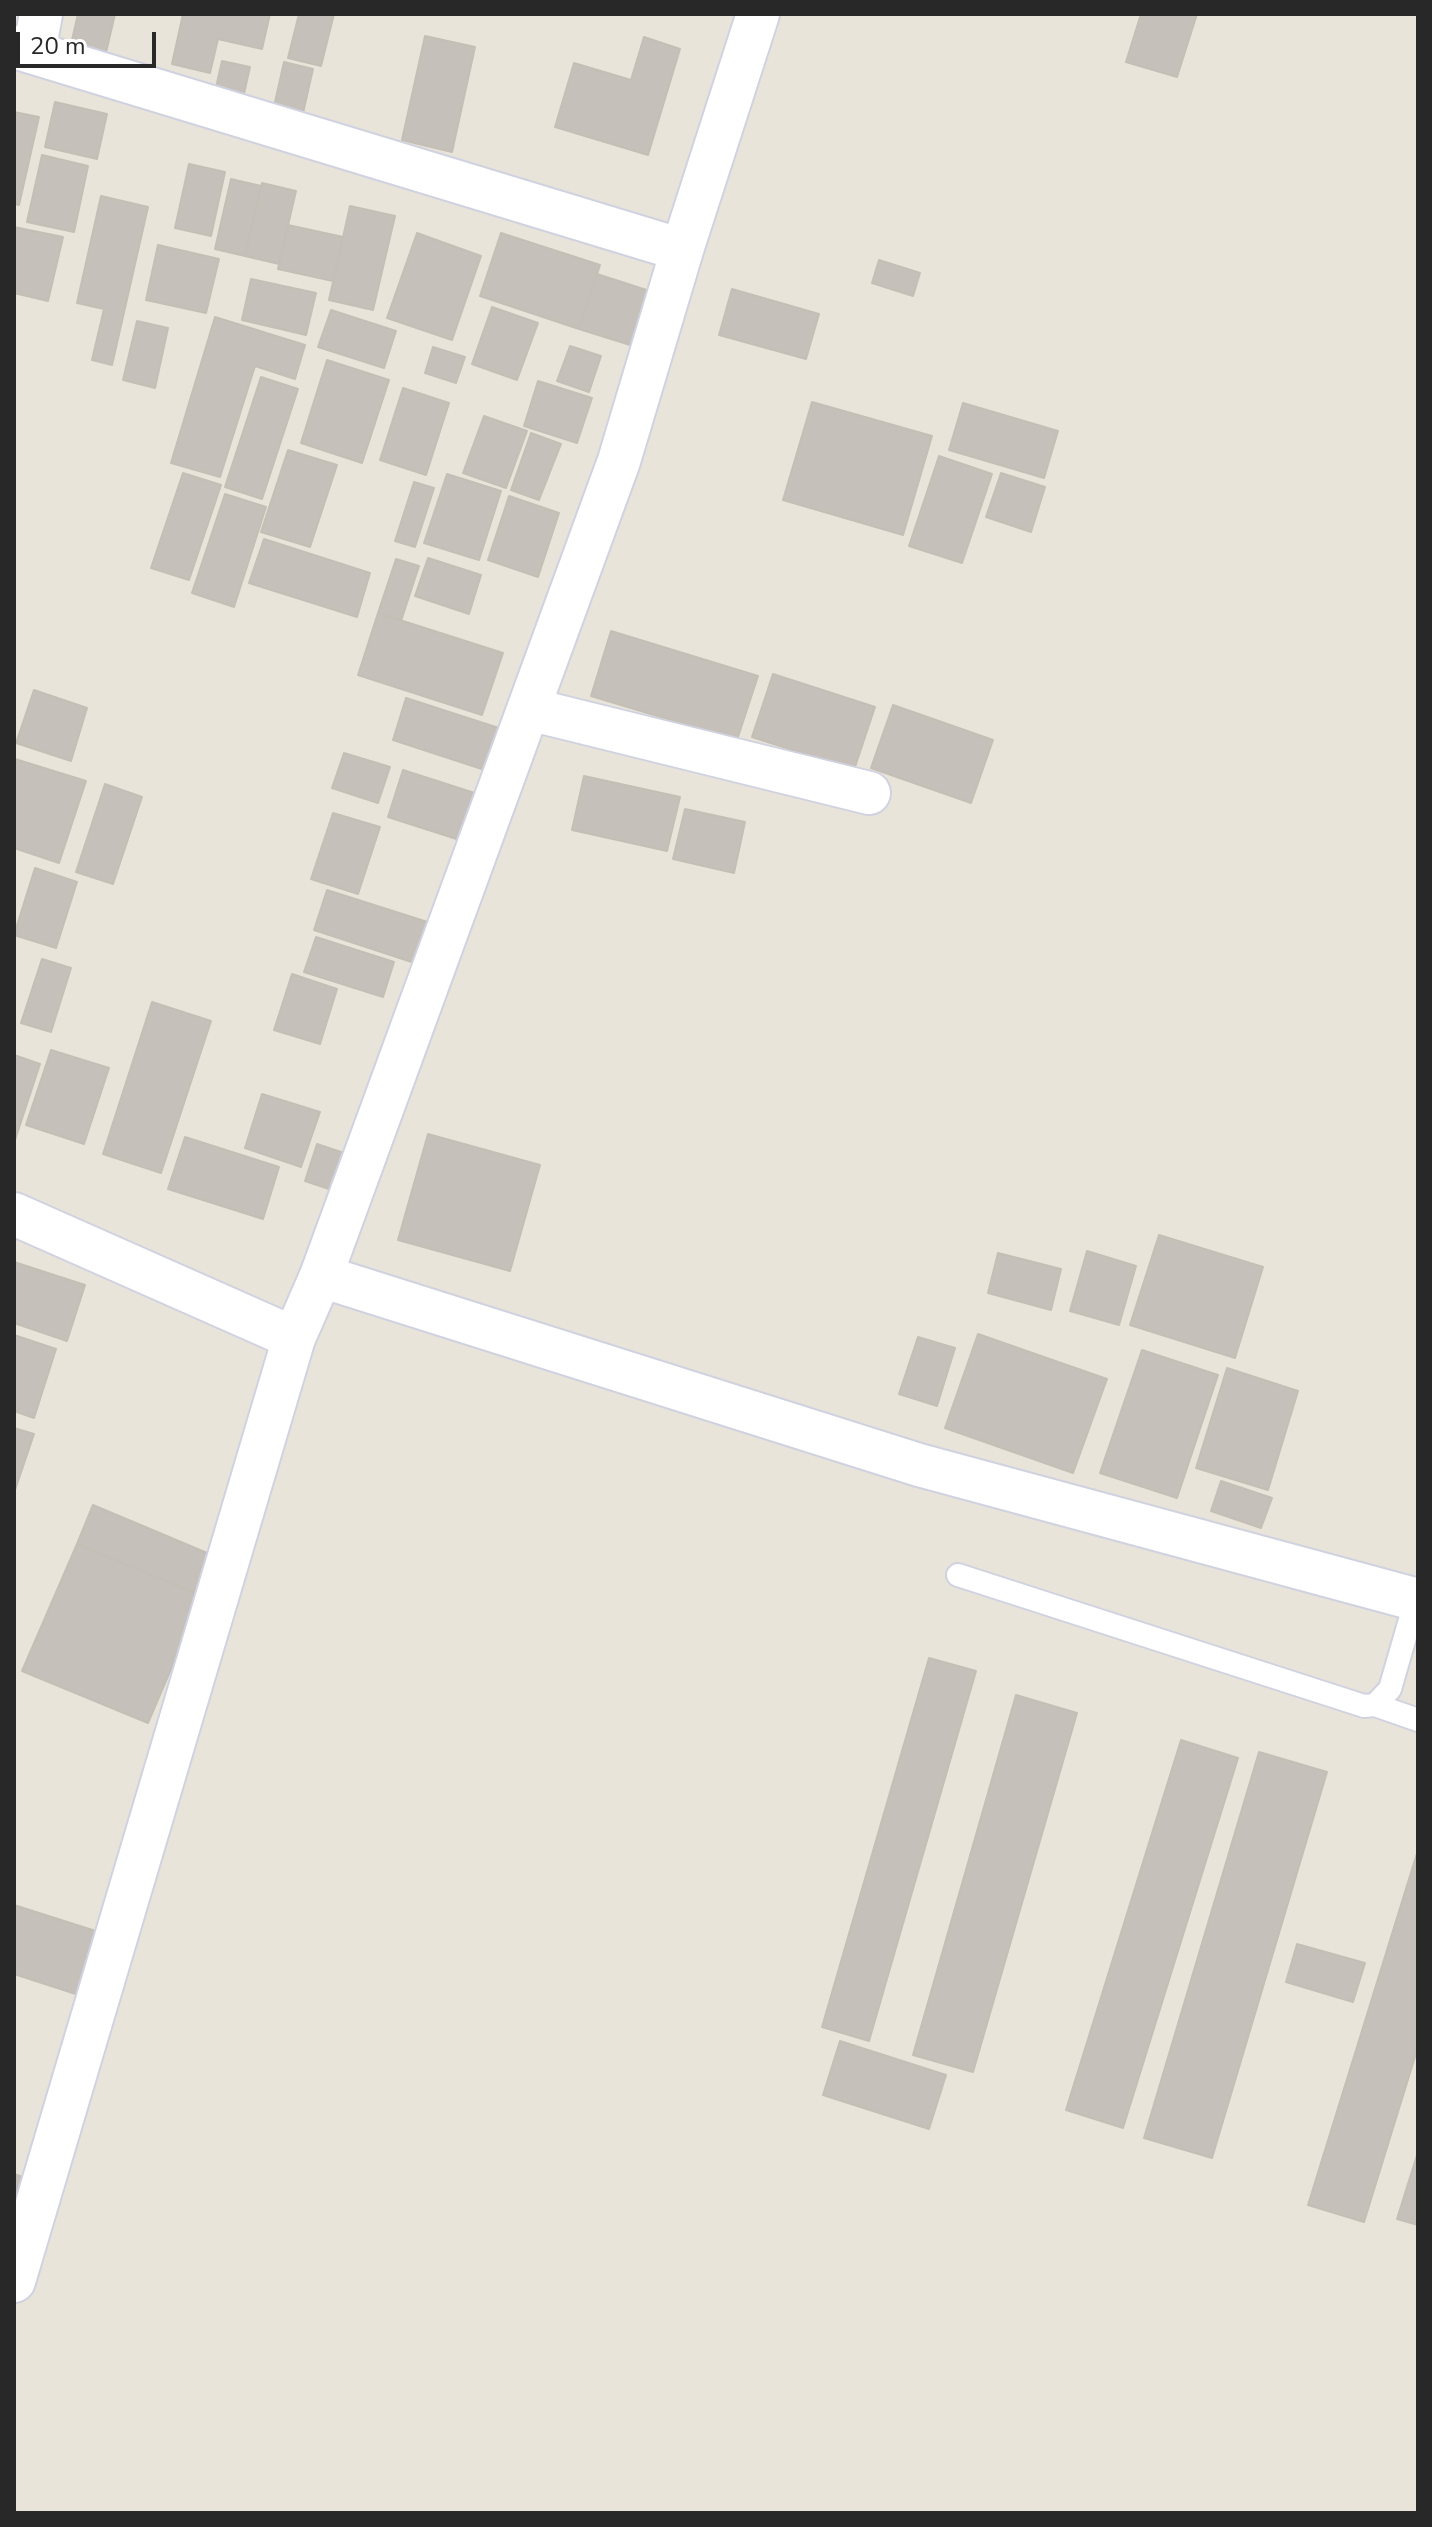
<!DOCTYPE html>
<style>
body{margin:0}
#map{position:relative;width:1432px;height:2527px;overflow:hidden;background:#e9e4da;font-family:"Nunito Sans",sans-serif}
canvas{display:block}
.frame{position:absolute;inset:0;border:16px solid #282828;pointer-events:none}
.scale{position:absolute;left:16px;top:32px;width:140px;height:36px;box-sizing:border-box;border:4px solid #282828;border-top:0;padding-left:10px;font-size:24px;line-height:28px;white-space:nowrap;color:#282828;-webkit-text-stroke:6px #fff;paint-order:stroke}
</style>
<div id="map">
<canvas width="1432" height="2527"></canvas>
<div class="frame"></div>
<div class="scale">20 m</div>
</div>
<script>
const g = document.querySelector('canvas').getContext('2d');
g.lineJoin = 'round';
function paint(path, color) { g.fillStyle = color; g.fill(path, 'evenodd'); }
const poly = rows => new Path2D(rows.map(r => 'M' + r).join(''));
function strokePath(path, color, width, dash) { g.strokeStyle = color; g.lineWidth = width; g.lineCap = dash ? 'butt' : 'round'; g.setLineDash(dash || []); g.stroke(path); }
const building = poly([
 [78,14,115,14,104,61,69,53,78,14],
 [183,14,270,14,262,49,218,39,210,73,172,64,183,14],
 [299,14,334,14,321,66,288,58,299,14],
 [1141,14,1197,14,1177,77,1126,62,1141,14],
 [425,36,475,47,452,152,402,140,425,36],
 [644,37,680,49,648,155,555,127,574,63,631,80,644,37],
 [222,61,250,67,241,107,213,101,222,61],
 [284,62,313,69,300,126,271,120,284,62],
 [55,102,107,114,97,159,45,147,55,102],
 [14,112,39,117,19,205,14,204,14,112],
 [42,155,88,166,74,232,27,222,42,155],
 [189,164,225,172,211,236,175,228,189,164],
 [231,179,261,186,245,256,215,249,231,179],
 [262,183,296,191,279,264,245,256,262,183],
 [101,196,148,207,112,365,92,360,104,309,77,303,101,196],
 [350,206,395,216,373,310,329,300,350,206],
 [288,225,343,237,333,281,278,269,288,225],
 [14,227,63,237,48,301,14,293,14,227],
 [417,233,481,256,452,340,387,318,417,233],
 [501,233,600,265,579,329,480,296,501,233],
 [158,245,219,259,206,313,146,300,158,245],
 [879,260,920,273,913,296,872,283,879,260],
 [597,274,662,295,643,349,579,329,597,274],
 [251,279,316,293,306,335,242,320,251,279],
 [732,289,819,314,806,359,719,335,732,289],
 [492,307,538,323,517,380,472,364,492,307],
 [331,310,396,331,384,368,318,347,331,310],
 [215,317,305,345,295,379,255,366,220,477,171,463,215,317],
 [137,321,168,328,155,388,123,380,137,321],
 [570,346,601,356,589,392,557,381,570,346],
 [433,347,465,357,456,383,425,373,433,347],
 [327,360,389,380,362,463,301,443,327,360],
 [261,377,298,389,262,499,225,487,261,377],
 [538,381,592,398,577,443,524,426,538,381],
 [403,388,449,403,426,475,380,460,403,388],
 [812,402,932,436,903,535,783,500,812,402],
 [963,403,1058,431,1044,478,949,450,963,403],
 [484,416,527,431,506,488,463,473,484,416],
 [531,433,561,444,539,500,511,490,531,433],
 [288,450,337,465,310,547,261,532,288,450],
 [939,456,992,474,962,563,909,546,939,456],
 [183,473,221,485,189,580,151,568,183,473],
 [1001,473,1045,487,1031,532,986,517,1001,473],
 [447,474,501,491,479,560,424,543,447,474],
 [414,482,434,488,415,547,395,541,414,482],
 [225,494,266,507,234,607,192,593,225,494],
 [509,496,559,513,538,577,488,560,509,496],
 [264,539,370,573,357,617,249,583,264,539],
 [428,558,481,575,469,614,415,596,428,558],
 [396,559,419,566,401,621,378,613,396,559],
 [378,613,503,653,482,715,358,675,378,613],
 [611,631,758,676,737,740,591,696,611,631],
 [773,674,875,707,854,770,752,737,773,674],
 [34,690,87,708,71,761,16,743,34,690],
 [406,698,505,730,491,772,393,740,406,698],
 [893,705,993,740,971,803,871,768,893,705],
 [344,753,390,767,378,803,332,788,344,753],
 [15,759,86,781,59,863,14,848,15,759],
 [403,770,487,797,472,844,388,817,403,770],
 [584,776,680,797,667,851,572,830,584,776],
 [105,784,142,797,113,884,76,872,105,784],
 [685,809,745,822,734,873,673,859,685,809],
 [333,813,380,827,358,894,311,879,333,813],
 [35,868,77,882,56,948,14,935,35,868],
 [327,890,440,926,427,967,314,930,327,890],
 [316,937,394,962,383,997,304,972,316,937],
 [42,959,71,968,51,1032,21,1023,42,959],
 [292,974,337,989,320,1044,274,1030,292,974],
 [152,1002,211,1021,161,1173,103,1154,152,1002],
 [51,1050,109,1068,84,1144,26,1125,51,1050],
 [14,1055,40,1064,14,1143,14,1055],
 [262,1094,320,1112,301,1167,245,1148,262,1094],
 [428,1134,540,1165,510,1271,398,1240,428,1134],
 [185,1137,279,1167,263,1219,168,1189,185,1137],
 [317,1144,347,1154,335,1191,305,1181,317,1144],
 [1159,1235,1263,1267,1235,1358,1130,1325,1159,1235],
 [1087,1251,1136,1266,1119,1325,1070,1311,1087,1251],
 [998,1253,1061,1269,1051,1310,988,1293,998,1253],
 [14,1262,85,1285,67,1341,14,1323,14,1262],
 [978,1334,1107,1379,1073,1473,945,1428,978,1334],
 [14,1335,56,1349,34,1418,14,1411,14,1335],
 [918,1337,955,1348,937,1406,899,1394,918,1337],
 [1142,1350,1218,1375,1177,1498,1100,1473,1142,1350],
 [1227,1368,1298,1391,1268,1490,1196,1468,1227,1368],
 [14,1428,34,1434,14,1493,14,1428],
 [1221,1481,1272,1498,1261,1528,1211,1511,1221,1481],
 [93,1505,219,1558,202,1596,77,1544,93,1505],
 [77,1544,202,1596,148,1723,22,1671,77,1544],
 [929,1658,976,1671,869,2041,822,2027,929,1658],
 [1016,1695,1077,1713,973,2072,913,2055,1016,1695],
 [1181,1740,1238,1758,1123,2128,1066,2110,1181,1740],
 [1259,1752,1327,1772,1212,2158,1144,2138,1259,1752],
 [1418,1850,1418,2047,1364,2222,1308,2205,1418,1850],
 [14,1905,105,1934,85,1997,14,1974,14,1905],
 [1297,1944,1365,1963,1353,2002,1286,1982,1297,1944],
 [840,2041,946,2075,929,2129,823,2095,840,2041],
 [1418,2152,1418,2225,1397,2219,1418,2152],
 [14,2174,35,2181,14,2226,14,2174]
]);
const lane = poly([
 [958,1575,1364,1706,1375,1705,1390,1689,1416,1599],
 [1375,1705,1418,1720]
]);
const street = poly([
 [14,47,682,250],
 [34,52,41,14],
 [529,709,869,793],
 [14,1214,294,1338,321,1276,619,461,682,250,758,14],
 [321,1276,919,1465,1418,1600],
 [14,2281,294,1338]
]);
paint(building, '#c5c0ba');
strokePath(building, '#c4bfb5', 2);
strokePath(lane, '#d0d2e0', 26);
strokePath(street, '#d0d2e0', 46);
strokePath(lane, '#fff', 22);
strokePath(street, '#fff', 42);
</script>
